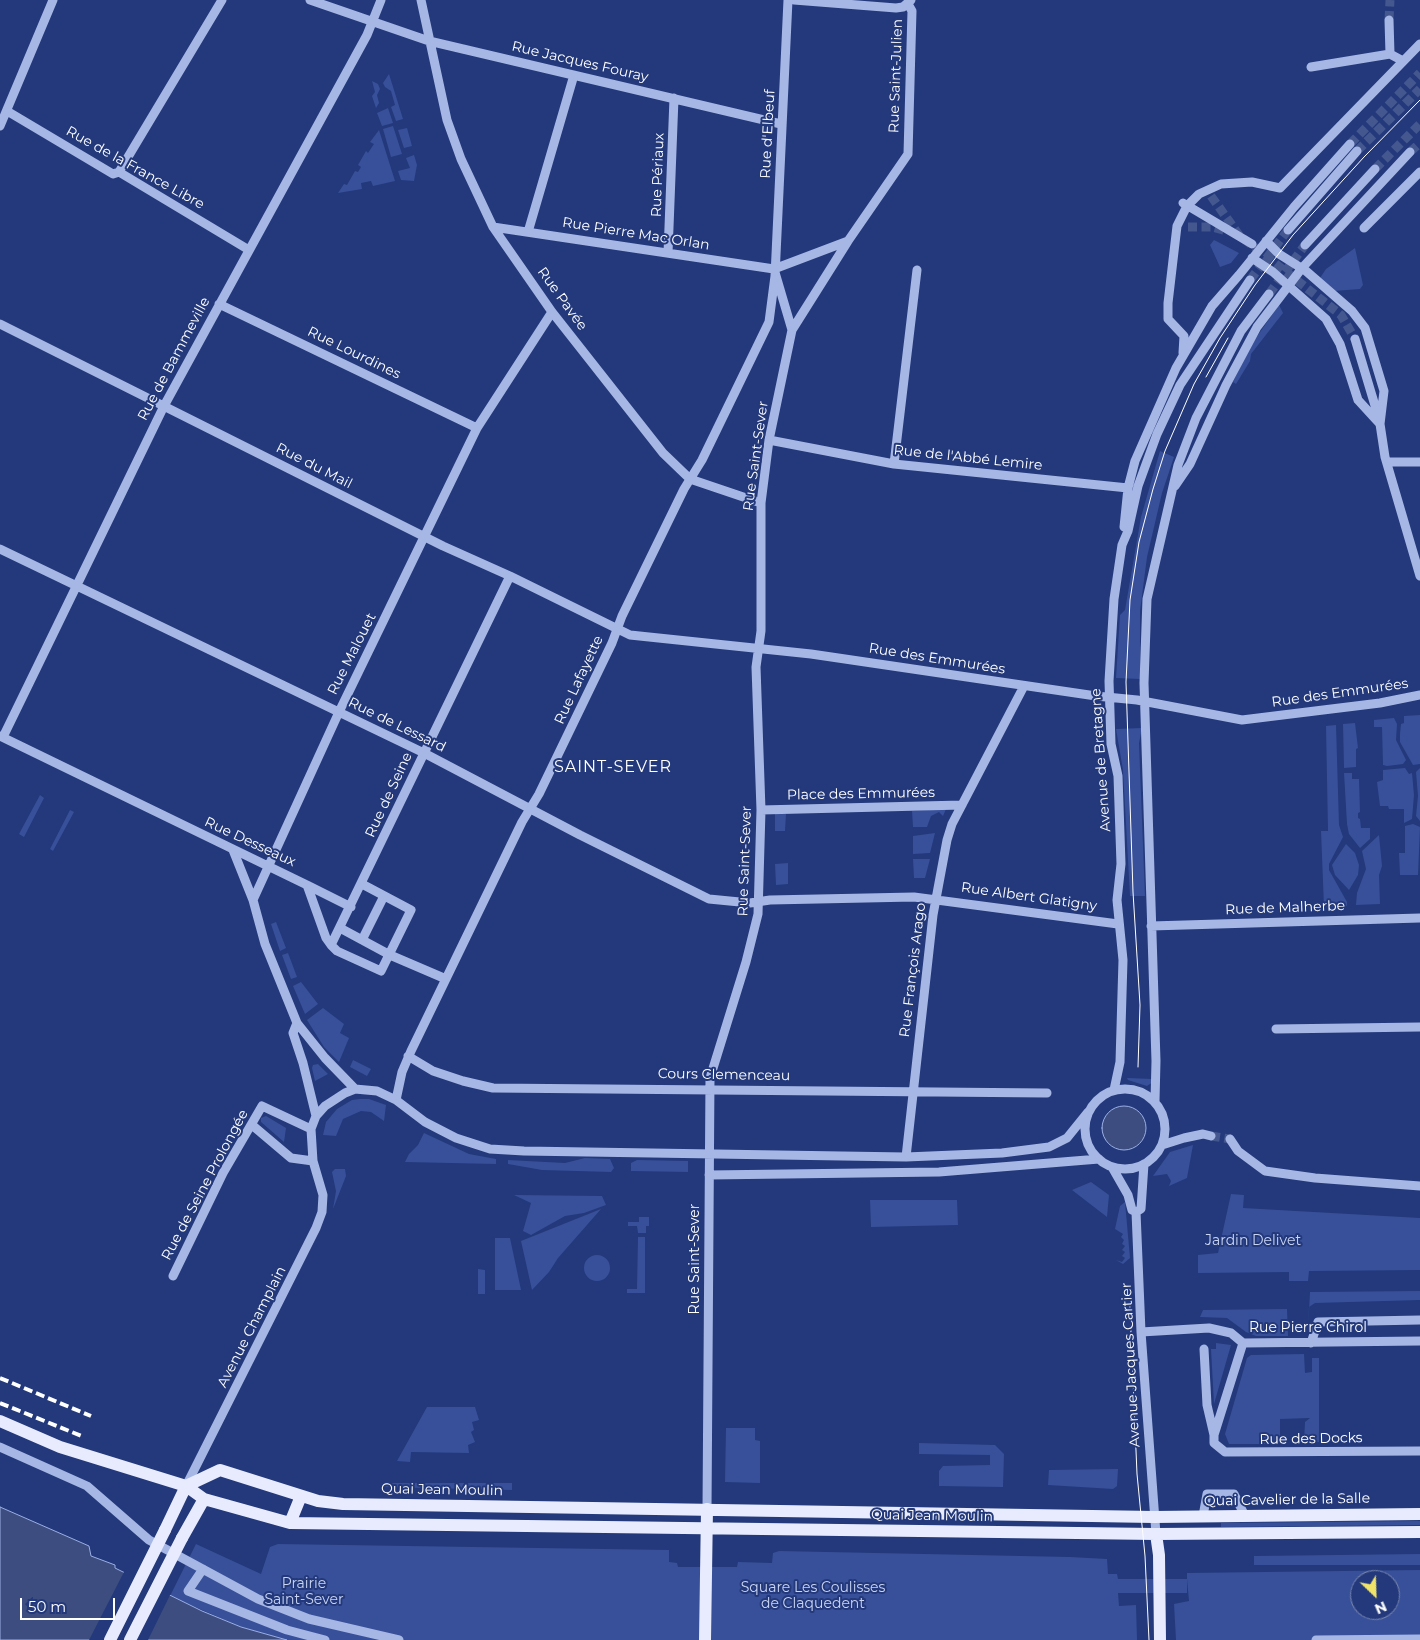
<!DOCTYPE html>
<meta charset="utf-8">
<style>
body{margin:0}
#map{position:relative;width:1420px;height:1640px;overflow:hidden;background:#23397b;font-family:Montserrat,sans-serif}
canvas{display:block}
.north{position:absolute;left:1350px;top:1570px;width:50px;height:50px;box-sizing:border-box;background:#23397b;border:1px solid #7b88b0;border-radius:50%;rotate:156deg;font-size:14px;font-weight:700;line-height:20px;text-align:center;color:#fff}
.north::after{content:'';display:block;margin:auto;width:18px;height:22px;background:#efe36a;clip-path:polygon(50% 0,100% 100%,50% 72%,0 100%)}
.scale{position:absolute;left:20px;top:1598px;width:95px;height:22px;box-sizing:border-box;border:2px solid #fff;border-top:0;padding-left:6px;font-size:15px;line-height:18px;white-space:nowrap;color:#fff;-webkit-text-stroke:4px #23397b;paint-order:stroke}
</style>
<div id="map">
<canvas width="1420" height="1640"></canvas>
<div class="north">N</div>
<div class="scale">50 m</div>
</div>
<script>
const g = document.querySelector('canvas').getContext('2d');
g.lineJoin = 'round';
function paint(path, color) { g.fillStyle = color; g.fill(path, 'evenodd'); }
const poly = rows => new Path2D(rows.map(r => 'M' + r).join(''));
function strokePath(path, color, width, dash) { g.strokeStyle = color; g.lineWidth = width; g.lineCap = dash ? 'butt' : 'round'; g.setLineDash(dash || []); g.stroke(path); }
function write(font, color, halo, rows, align = 'center') {
  g.font = font + ' Montserrat,sans-serif'; g.lineWidth = 4; g.setLineDash([]); g.textBaseline = 'middle'; g.strokeStyle = halo; g.fillStyle = color; for (const [text, x, y, turn = 0] of rows) {
    g.save(); g.translate(x, y); g.rotate((+turn || 0) * Math.PI / 180); g.textAlign = isNaN(turn) ? turn : align; if (halo) g.strokeText(text, 0, 0); g.fillText(text, 0, 0); g.restore();
  }
}
const green = poly([
 [389,74,403,119,396,121,391,107,395,105,391,91,385,87,383,83],
 [372,81,378,84,380,89,377,95,379,103,376,108,372,96,375,92],
 [388,108,393,123,382,126,377,113],
 [393,126,402,154,391,157,383,129],
 [407,128,412,146,404,148,398,130],
 [379,130,395,181,373,186,371,181,361,183,362,189,338,193,344,184,347,185,355,171,358,172,361,167,358,165,366,151,368,153,374,144,370,142],
 [414,155,417,165,414,181,401,180,398,171,410,168,406,158],
 [1214,240,1218,242,1239,253,1231,263,1220,267,1210,245],
 [1355,248,1363,285,1360,289,1334,291,1320,278,1326,269],
 [1279,305,1283,313,1251,354,1250,361,1236,384,1233,382,1251,345],
 [1160,451,1174,457,1162,493,1147,557,1140,611,1140,679,1116,678,1120,615,1125,610,1141,517],
 [1420,715,1420,764,1413,765,1400,742,1400,734,1401,724,1404,723,1404,716],
 [1394,718,1397,724,1396,740,1406,760,1403,764,1387,766,1383,765,1382,727,1374,727,1374,720],
 [1355,723,1358,748,1356,749,1356,767,1344,768,1343,724],
 [1336,725,1339,825,1343,837,1329,864,1329,870,1347,902,1347,906,1324,907,1321,831,1328,831,1326,726],
 [1142,728,1139,743,1145,896,1130,896,1123,770,1116,729],
 [1405,768,1409,774,1412,773,1414,795,1412,819,1404,823,1404,809,1389,809,1388,806,1380,806,1377,782,1383,780,1383,770],
 [1420,768,1420,821,1416,816,1418,796,1416,772],
 [1344,773,1352,773,1352,779,1359,779,1360,812,1358,813,1358,818,1360,819,1361,828,1370,828,1370,839,1360,848,1349,834,1347,824],
 [40,795,44,798,24,837,19,834],
 [946,809,943,816,939,812,931,816,927,827,913,827,912,811],
 [70,810,74,812,53,851,50,849],
 [775,813,786,814,785,831,775,831],
 [1413,824,1420,827,1418,875,1400,875,1399,853,1405,853,1405,826],
 [935,833,930,853,913,854,913,836],
 [1379,835,1382,866,1379,875,1380,904,1356,905,1357,893,1366,869,1362,851],
 [1346,844,1355,853,1359,865,1358,875,1349,890,1335,875,1332,865],
 [913,859,930,859,925,878,914,878],
 [788,863,788,884,776,885,775,864],
 [276,922,286,948,280,951,271,924],
 [288,953,297,977,291,979,282,955],
 [301,982,318,1004,305,1014,293,986],
 [323,1008,344,1024,340,1033,349,1038,339,1062,324,1047,307,1020],
 [353,1060,371,1069,367,1076,350,1067],
 [318,1064,328,1074,315,1081,312,1068,313,1065],
 [1127,1078,1153,1079,1153,1082,1147,1086,1128,1080],
 [360,1099,369,1099,386,1105,384,1121,371,1112,361,1111,343,1119,336,1136,323,1135,326,1122,337,1109,352,1100],
 [266,1116,286,1128,284,1142,261,1122,261,1118],
 [424,1133,469,1154,496,1159,496,1164,405,1162,409,1154,418,1145],
 [1193,1145,1187,1178,1169,1186,1171,1181,1167,1174,1153,1176,1170,1152],
 [585,1158,610,1159,614,1168,611,1172,542,1170,508,1164,508,1160,565,1163],
 [637,1160,688,1161,688,1172,631,1171,631,1163],
 [335,1169,345,1169,346,1176,333,1209,336,1191,332,1172],
 [1091,1182,1109,1195,1107,1217,1072,1190],
 [1231,1194,1244,1195,1243,1208,1420,1218,1420,1270,1309,1271,1308,1281,1289,1281,1289,1272,1198,1273,1198,1255,1218,1253],
 [514,1195,602,1196,606,1205,584,1213,565,1216,531,1235,523,1231,531,1203],
 [870,1200,957,1200,958,1225,871,1227],
 [1125,1202,1130,1258,1123,1264,1116,1260,1122,1262,1125,1258,1122,1256,1125,1252,1122,1250,1125,1246,1122,1244,1124,1240,1121,1237,1123,1234,1115,1229,1120,1206],
 [601,1209,558,1258,549,1272,532,1290,521,1241],
 [639,1217,649,1217,649,1226,646,1226,646,1233,638,1233,637,1226,628,1226,628,1222,639,1222],
 [638,1237,645,1237,645,1293,627,1293,627,1289,637,1289],
 [495,1238,510,1238,521,1290,495,1290],
 '584 1268a13 13 0 1 1 26 0a13 13 0 1 1-26 0Z',
 [478,1269,485,1270,485,1294,478,1294],
 [1420,1291,1420,1300,1315,1303,1309,1307,1308,1331,1310,1292],
 [1287,1309,1288,1336,1256,1336,1246,1332,1227,1318,1200,1317,1203,1310],
 [1216,1343,1231,1345,1214,1404,1211,1349,1216,1349],
 [1304,1354,1305,1373,1312,1372,1312,1358,1319,1358,1319,1442,1304,1443,1305,1422,1310,1418,1280,1419,1280,1444,1229,1444,1225,1434,1247,1358,1251,1355],
 [427,1407,475,1407,479,1420,472,1422,474,1430,471,1432,475,1442,468,1445,469,1453,411,1452,410,1462,397,1461],
 [726,1428,755,1428,755,1440,760,1441,760,1483,725,1482],
 [919,1443,995,1445,1004,1454,1003,1487,939,1486,939,1471,943,1466,990,1465,990,1455,919,1454],
 [1118,1469,1117,1486,1113,1489,1048,1485,1049,1470],
 [382,1483,512,1483,512,1490,380,1487],
 [1420,1521,1420,1525,1221,1527,1221,1523],
 [196,1544,261,1574,270,1547,278,1544,669,1550,669,1562,677,1563,678,1567,737,1567,738,1562,772,1563,773,1553,779,1551,1070,1557,1107,1559,1108,1574,1117,1574,1118,1579,1187,1579,1187,1573,1420,1570,1420,1640,1176,1640,1174,1604,1189,1601,1187,1579,1187,1593,1118,1593,1119,1606,1136,1605,1137,1640,287,1640,241,1627,170,1596],
 [1360,1580,1390,1580,1390,1610,1360,1610],
 [1420,1554,1420,1565,1254,1565,1254,1556]
]);
const water = poly([
 '1102 1128a22 22 0 1 1 44 0a22 22 0 1 1-44 0Z',
 [0,1507,89,1546,91,1556,115,1565,115,1568,202,1611,241,1627,287,1640,0,1640,0,1507]
]);
const pier = poly([
 [125,1570,171,1593,148,1640,89,1640]
]);
const minorTunnel = poly([
 [1389,20,1390,0],
 [1350,144,1420,73],
 [1357,151,1420,89],
 [1410,152,1420,143],
 [1375,169,1420,124],
 [1211,196,1239,235,1341,315,1355,339],
 [1188,227,1212,227,1227,231],
 [1250,280,1288,230],
 [1269,294,1305,245],
 [1211,1136,1230,1139]
]);
const minor = poly([
 [310,0,429,41,781,124],
 [421,0,447,120,461,159,493,227,552,312,663,453,690,479,761,503],
 [794,0,896,8,903,7,911,0],
 [1389,20,1390,54,1403,61],
 [1311,67,1390,54],
 [7,111,113,174,119,172,249,250],
 [0,126,53,0],
 [119,172,222,0],
 [1183,203,1252,244],
 [493,227,774,269,848,241],
 [1364,228,1420,172],
 [1288,230,1357,151],
 [528,232,574,75],
 [1266,241,1279,254,1306,271,1352,311,1365,328,1384,391,1380,424,1385,457,1420,576],
 [1305,245,1375,169],
 [668,253,674,98],
 [1252,258,1273,272,1326,319,1340,344,1358,400,1380,424],
 [219,304,477,428],
 [0,324,443,546,510,576,630,635,811,654,1096,696,1137,700,1242,720,1380,703,1420,695],
 [792,330,848,241,908,154,912,11,908,4],
 [1355,339,1379,419],
 [1183,353,1184,336,1168,319,1168,303,1177,226,1187,206,1199,194,1221,184,1252,182,1280,188,1420,44],
 [769,440,894,464,1128,488],
 [1387,462,1420,462],
 [894,464,917,270],
 [1175,486,1190,464,1226,385,1257,327,1302,268,1410,152],
 [1124,527,1128,488,1135,461,1176,368,1212,306,1239,275,1294,207,1350,144],
 [0,549,424,753,580,835,709,899,750,903,770,900,914,897,1118,924],
 [0,736,307,885,326,938,331,945,337,951,381,971,411,910,362,884],
 [3,737,164,406,367,35,381,0],
 [761,810,962,805],
 [233,850,253,900,265,944,297,1023,325,1058,355,1089],
 [307,885,351,907],
 [253,900,339,712,477,428,552,312],
 [1151,926,1420,918],
 [340,928,390,955,446,979],
 [362,940,384,896],
 [331,945,510,576],
 [297,1023,293,1033,303,1063,316,1116],
 [1276,1029,1420,1027],
 [408,1056,433,1071,463,1081,493,1088,1047,1093],
 '1085 1129a40 40 0 1 1 80 0a40 40 0 1 1-80 0Z',
 [1114,1090,1120,1062,1123,960,1117,900,1121,864,1118,776,1111,744,1109,681,1114,599,1122,545,1128,531,1138,486,1157,434,1180,385,1250,280],
 [396,1100,402,1072,411,1051,522,822,539,794,612,643,622,616,684,489,702,460,769,322,775,276,788,0],
 [1155,1101,1156,1061,1144,683,1147,599,1178,465,1196,418,1241,331,1269,294],
 [252,1125,291,1158,313,1161],
 [1230,1139,1238,1151,1265,1171,1315,1178,1420,1186],
 [1162,1145,1184,1138,1203,1134,1211,1136],
 [906,1157,933,915,947,840,952,824,1024,686],
 [1112,1167,1128,1195,1132,1210,1136,1212,1141,1332,1156,1534],
 [709,1175,939,1172,1099,1159],
 [1136,1212,1141,1209,1144,1164],
 [173,1276,223,1173,262,1106,311,1129],
 [1141,1332,1209,1328,1231,1333,1243,1343,1420,1341],
 [1243,1343,1214,1435,1214,1443,1225,1452,1420,1451],
 [1311,1343,1318,1322,1420,1320],
 [1204,1349,1207,1405,1214,1435],
 [0,1447,87,1486,149,1540,258,1599,309,1619,399,1640],
 [186,1486,316,1228,322,1212,323,1195,313,1161,311,1129,316,1116,325,1106,345,1093,355,1089,377,1091,396,1100,425,1122,456,1138,490,1149,524,1151,906,1157,1002,1153,1049,1147,1067,1138,1088,1112],
 [707,1509,710,1078,746,962,758,914,761,810,756,667,761,631,761,503,769,440,792,330,774,269],
 [1203,1516,1207,1494,1234,1494,1245,1516],
 [203,1569,188,1591,287,1630,325,1640],
 [1316,1640,1420,1639]
]);
const major = poly([
 [0,1421,60,1447,186,1486,204,1499,290,1523,1156,1534,1420,1532],
 [186,1486,220,1470,318,1501,343,1504,1154,1517,1420,1514],
 [290,1523,301,1496],
 [165,1530,186,1486],
 [1156,1534,1159,1555,1160,1640],
 [182,1538,204,1499],
 [705,1640,707,1509]
]);
const tram = poly([
 [1206,377,1228,338],
 [1138,1067,1140,1005,1133,892,1126,682,1130,600,1139,542,1153,489,1165,451,1194,384,1220,338,1255,285,1293,235,1364,157,1420,100],
 [1129,1286,1137,1474,1145,1556,1149,1640]
]);
const rail = poly([
 [0,1378,91,1416],
 [0,1403,84,1437]
]);
const majorBridge = poly([
 [110,1640,165,1530],
 [130,1640,182,1538]
]);
const streetNames = [
 ["Rue Jacques Fouray",580,62,13],
 ["Rue Saint-Julien",896,76,-88],
 ["Rue d'Elbeuf",768,134,-87],
 ["Rue de la France Libre",135,168,29],
 ["Rue Périaux",658,175,-88],
 ["Rue Pierre Mac Orlan",636,234,9],
 ["Rue Pavée",562,299,54],
 ["Rue Lourdines",354,353,26],
 ["Rue de Bammeville",174,359,-62],
 ["Rue Saint-Sever",756,456,-82],
 ["Rue de l'Abbé Lemire",968,458,6],
 ["Rue du Mail",314,466,27],
 ["Rue Malouet",352,654,-63],
 ["Rue des Emmurées",937,659,9],
 ["Rue Lafayette",579,680,-65],
 ["Rue des Emmurées",1340,693,-8],
 ["Rue de Lessard",397,725,26],
 ["Avenue de Bretagne",1101,760,-94],
 ["Place des Emmurées",861,794,-1],
 ["Rue de Seine",389,795,-65],
 ["Rue Desseaux",250,842,25],
 ["Rue Saint-Sever",745,861,-88],
 ["Rue Albert Glatigny",1029,897,8],
 ["Rue de Malherbe",1285,908,-2],
 ["Rue François Arago",913,970,-83],
 ["Cours Clemenceau",724,1075,1],
 ["Rue de Seine Prolongée",205,1185,-62],
 ["Rue Saint-Sever",695,1259,-90],
 ["Avenue Champlain",252,1327,-63],
 ["Rue Pierre Chirol",1308,1328],
 ["Avenue Jacques Cartier",1131,1365,-93],
 ["Rue des Docks",1311,1439,-1],
 ["Quai Jean Moulin",442,1490,1],
 ["Quai Cavelier de la Salle",1287,1500,-1],
 ["Quai Jean Moulin",932,1516,1]
];
const parkNames = [
 ["Jardin Delivet",1253,1241],
 ["Prairie",304,1584],
 ["Saint-Sever",304,1600],
 ["Square Les Coulisses",813,1588],
 ["de Claquedent",813,1604]
];
const quarterNames = [
 ["SAINT-SEVER",613,767]
];
paint(green, '#375099');
paint(water, '#3d4d7f');
strokePath(water, '#9bafe6', 1);
paint(pier, '#23397b');
strokePath(minorTunnel, '#44578f', 9, [9, 4.5]);
strokePath(minor, '#a7b7e5', 9);
strokePath(major, '#e7ebfd', 12);
strokePath(tram, '#fff', 1);
strokePath(rail, '#fff', 4, [9, 4]);
strokePath(majorBridge, '#e7ebfd', 12);
write('14px', '#fff', '#23397b', streetNames);
write('14px', '#cad5f4', '#23397b', parkNames);
g.letterSpacing = '1px';
write('16px', '#fff', '#23397b', quarterNames);
g.letterSpacing = '0px';
</script>
